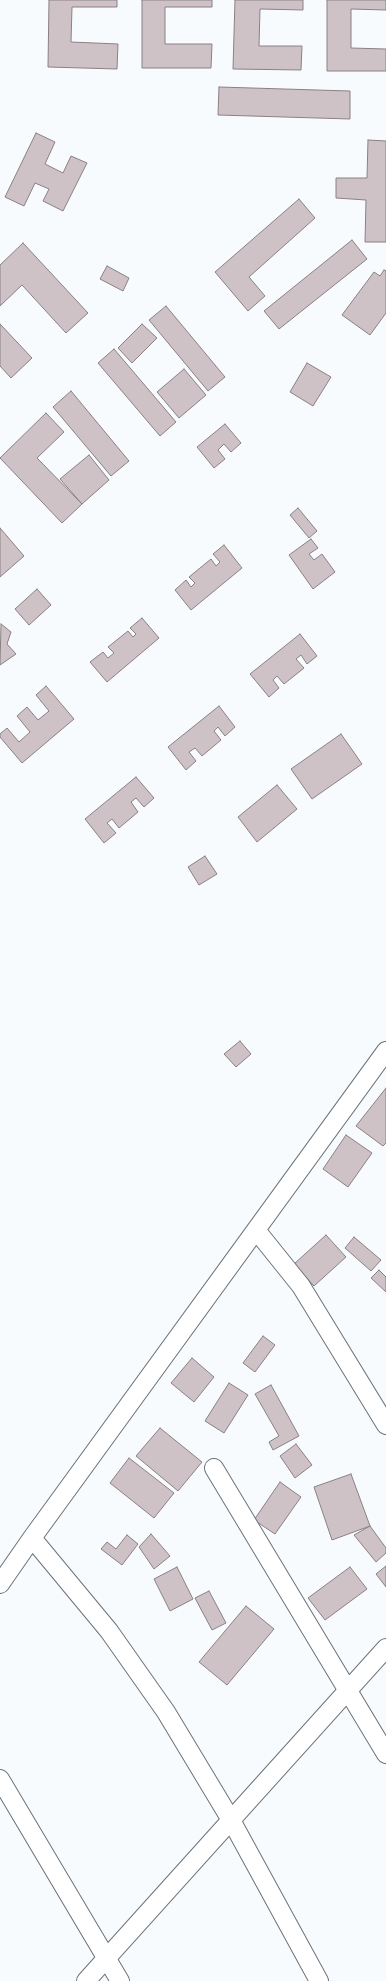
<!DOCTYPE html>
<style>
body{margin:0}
canvas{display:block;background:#f7fbfe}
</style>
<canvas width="386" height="1981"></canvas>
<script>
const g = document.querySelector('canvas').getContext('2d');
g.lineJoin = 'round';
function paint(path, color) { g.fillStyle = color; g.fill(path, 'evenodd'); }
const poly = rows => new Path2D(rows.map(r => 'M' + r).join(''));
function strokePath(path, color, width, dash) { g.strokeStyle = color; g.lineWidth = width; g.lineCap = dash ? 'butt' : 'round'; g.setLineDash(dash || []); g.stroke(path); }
const building = poly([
 [49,0,117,0,117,7,72,7,71,42,118,44,117,69,48,67,49,0],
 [142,0,212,0,212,7,165,7,165,44,212,44,211,68,142,68,142,0],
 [235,0,303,0,303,10,260,9,259,46,302,46,301,70,233,69,235,0],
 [327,0,386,0,386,10,351,9,351,48,386,49,386,71,327,71,327,0],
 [219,87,350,91,350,119,218,115,219,87],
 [36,133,55,142,45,164,63,173,71,156,87,163,63,211,43,201,49,189,35,183,24,206,5,197,36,133],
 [368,140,386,141,386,242,365,242,366,200,336,198,336,178,367,178,368,140],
 [299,199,315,218,249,277,265,296,248,311,215,272,299,199],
 [352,240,367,259,279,329,264,311,352,240],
 [23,243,88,313,66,333,22,285,0,306,0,265,23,243],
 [107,266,129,278,123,291,100,279,107,266],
 [384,270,386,271,386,313,370,335,342,315,374,272,380,276,384,270],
 [166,306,225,377,208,391,149,320,166,306],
 [0,324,32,358,11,378,0,366,0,324],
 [142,324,157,338,132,363,118,348,142,324],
 [114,349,176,422,160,436,98,363,114,349],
 [307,363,331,377,313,406,290,392,307,363],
 [184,369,206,395,179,418,157,392,184,369],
 [71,391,129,461,111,476,53,407,71,391],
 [46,413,64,432,37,458,82,504,62,523,0,458,46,413],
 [225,424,241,443,231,452,224,444,218,450,225,459,214,468,197,447,225,424],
 [89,455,109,480,82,504,60,479,89,455],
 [298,508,317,531,309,538,290,515,298,508],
 [0,528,24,556,0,577,0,528],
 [311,539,318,548,309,554,314,560,322,554,335,572,313,589,289,555,311,539],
 [224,545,242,568,191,610,175,590,186,580,191,587,195,583,189,577,211,559,216,566,220,562,213,554,224,545],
 [37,589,51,605,29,625,15,609,37,589],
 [142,618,159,638,107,682,90,662,103,652,108,658,114,653,108,647,128,631,133,637,136,634,130,628,142,618],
 [1,624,11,632,7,644,16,654,0,665,1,624],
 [300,634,317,656,307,664,301,655,296,659,304,668,284,684,277,676,273,680,279,688,269,697,250,674,300,634],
 [46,686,74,719,22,763,0,737,0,734,7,728,19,742,30,732,17,716,27,707,38,720,49,711,36,695,46,686],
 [219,706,235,727,225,736,218,727,214,731,221,740,202,756,195,748,189,752,196,761,186,770,168,747,219,706],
 [341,734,362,764,312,799,291,769,341,734],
 [136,777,154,798,144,807,136,798,131,802,138,812,119,828,112,819,107,823,116,833,104,843,85,819,136,777],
 [277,785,297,809,257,842,238,817,277,785],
 [205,856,217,874,199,885,188,867,205,856],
 [240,1041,251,1054,236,1067,224,1054,240,1041],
 [386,1088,386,1143,383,1146,356,1126,386,1088],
 [346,1135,372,1153,348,1187,323,1169,346,1135],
 [326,1235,346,1257,314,1286,294,1264,326,1235],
 [354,1237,381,1260,371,1271,345,1248,354,1237],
 [379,1270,386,1277,386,1292,371,1278,379,1270],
 [263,1336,275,1345,255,1372,243,1363,263,1336],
 [192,1358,214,1377,194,1402,171,1383,192,1358],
 [229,1383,248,1395,224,1433,205,1421,229,1383],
 [271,1385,299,1436,273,1450,269,1442,279,1436,255,1394,271,1385],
 [160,1428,202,1462,178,1491,136,1456,160,1428],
 [296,1444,312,1465,295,1478,280,1456,296,1444],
 [129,1458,174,1493,154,1518,110,1483,129,1458],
 [351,1474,370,1526,332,1540,314,1487,351,1474],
 [280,1482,301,1497,275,1534,254,1520,280,1482],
 [370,1526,386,1548,386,1553,376,1562,354,1535,370,1526],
 [151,1534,170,1556,154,1569,139,1547,151,1534],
 [127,1535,138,1544,122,1565,101,1549,107,1542,116,1549,127,1535],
 [386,1566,386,1587,376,1574,386,1566],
 [177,1567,193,1599,170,1611,154,1579,177,1567],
 [350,1567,367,1589,325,1620,308,1598,350,1567],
 [209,1591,226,1623,212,1630,195,1598,209,1591],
 [246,1606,274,1629,227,1685,199,1662,246,1606]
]);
const minor = poly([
 [256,1230,301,1286,386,1425],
 [214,1468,386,1754],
 [32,1538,109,1631,166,1712,231,1820,319,1981],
 [0,1584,32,1538,386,1051],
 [0,1779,120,1981],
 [86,1981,386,1648]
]);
paint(building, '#cec2c6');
strokePath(building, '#8a8083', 1);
strokePath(minor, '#6b737a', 20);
strokePath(minor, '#fff', 18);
</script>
